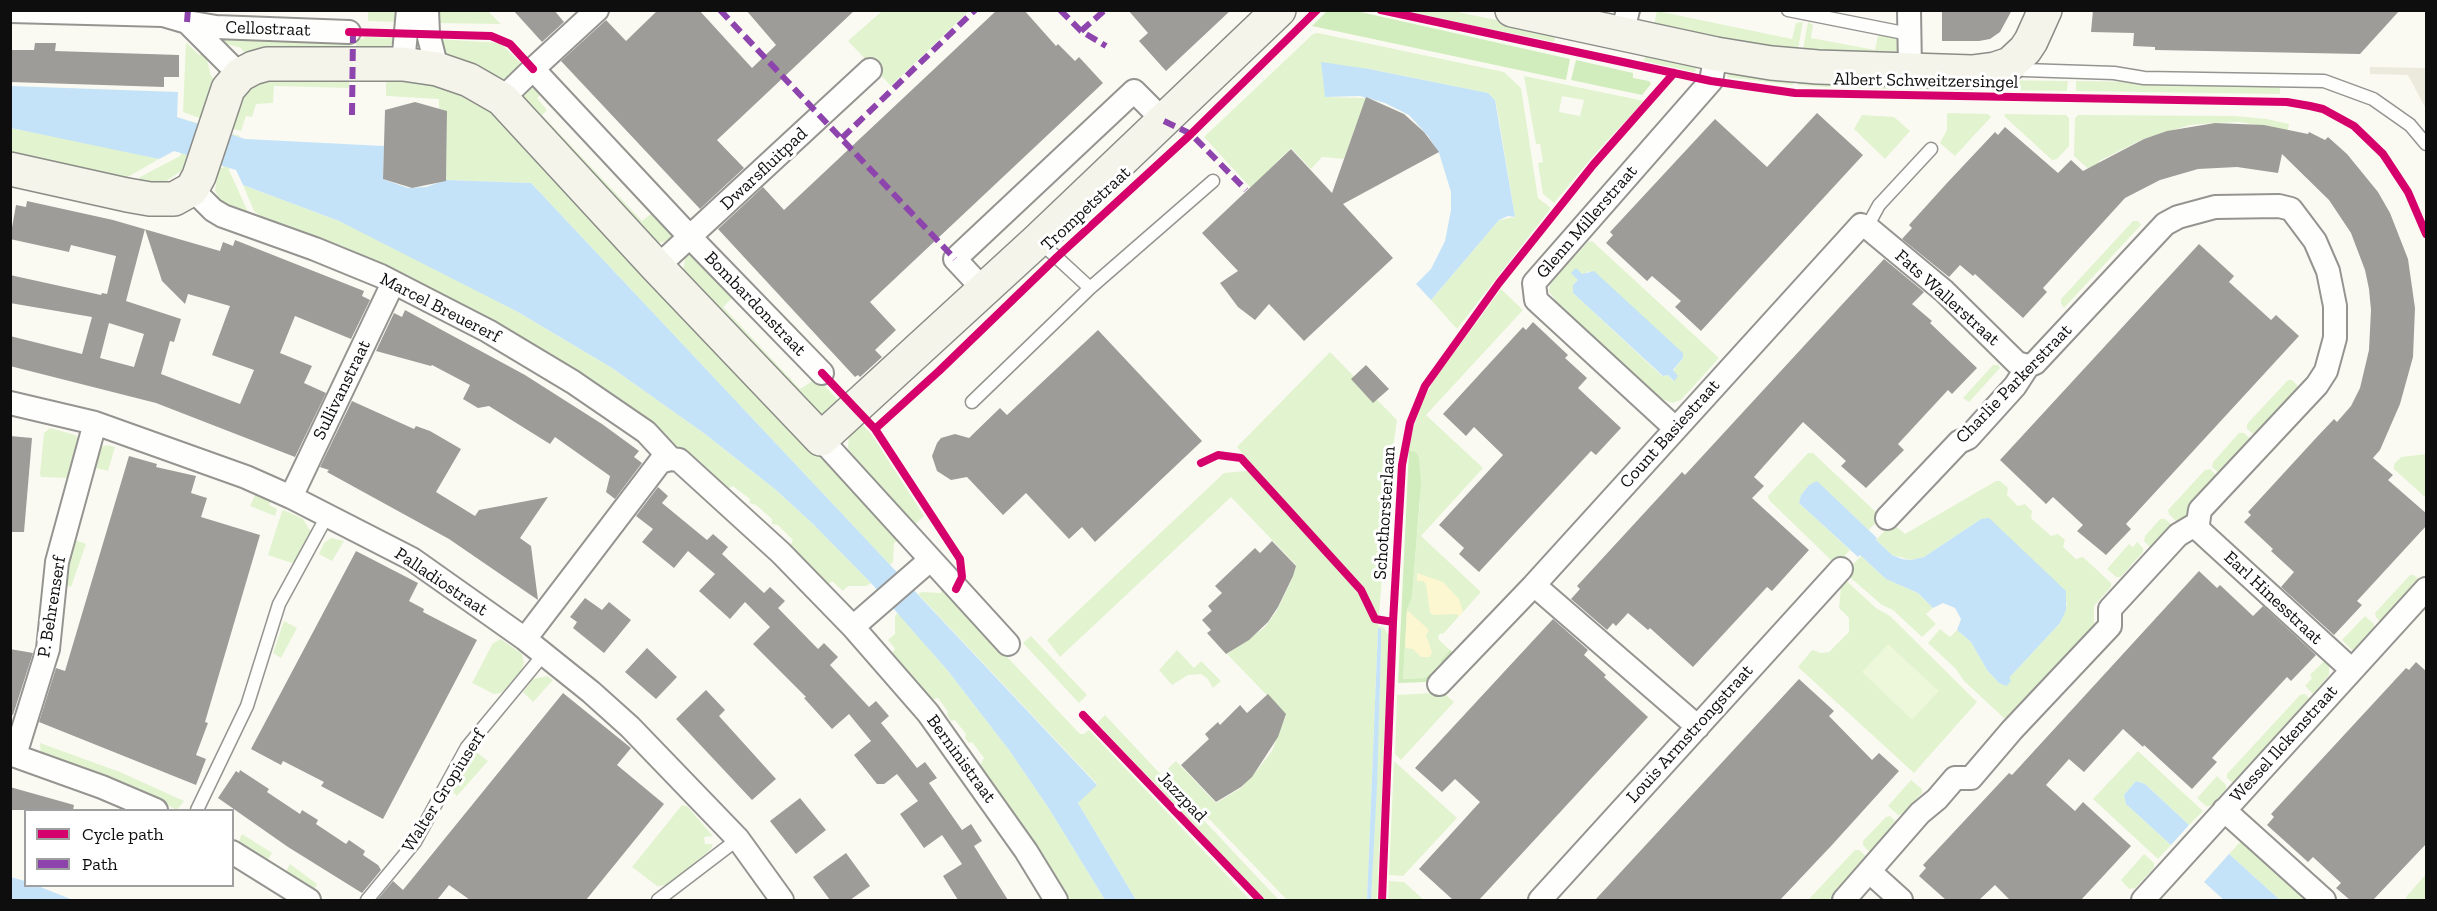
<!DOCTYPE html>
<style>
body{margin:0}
#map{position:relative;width:2437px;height:911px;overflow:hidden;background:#fbfaf2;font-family:"Zilla Slab",serif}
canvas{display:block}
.frame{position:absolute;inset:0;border:12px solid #0e0e0e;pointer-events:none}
.legend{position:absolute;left:24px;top:809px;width:210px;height:78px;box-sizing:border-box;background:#fff;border:2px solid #9f9f9f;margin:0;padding:8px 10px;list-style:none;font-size:18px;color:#0e0e0e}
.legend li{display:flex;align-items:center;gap:12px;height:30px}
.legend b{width:30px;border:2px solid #9f9f9f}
</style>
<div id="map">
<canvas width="2437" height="911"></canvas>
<div class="frame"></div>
<ul class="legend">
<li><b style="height:8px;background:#d6006c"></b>Cycle path</li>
<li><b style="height:8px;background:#8e44ad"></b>Path</li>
</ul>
</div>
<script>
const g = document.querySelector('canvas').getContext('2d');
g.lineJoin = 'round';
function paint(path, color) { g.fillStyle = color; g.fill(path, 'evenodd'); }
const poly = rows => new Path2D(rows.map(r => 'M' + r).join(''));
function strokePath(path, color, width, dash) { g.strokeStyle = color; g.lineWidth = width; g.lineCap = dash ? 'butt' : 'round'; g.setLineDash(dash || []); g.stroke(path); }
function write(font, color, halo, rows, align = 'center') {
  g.font = font + ' "Zilla Slab",serif'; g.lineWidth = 6; g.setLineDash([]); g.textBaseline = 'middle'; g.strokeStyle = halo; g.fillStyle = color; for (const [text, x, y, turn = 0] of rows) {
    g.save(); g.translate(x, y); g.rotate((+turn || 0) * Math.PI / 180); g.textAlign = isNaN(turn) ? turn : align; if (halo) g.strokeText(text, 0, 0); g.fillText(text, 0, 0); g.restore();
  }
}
const green = poly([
 [368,11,399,11,398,22,368,21],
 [434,11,488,11,501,24,435,23],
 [882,11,969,11,891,86,848,41],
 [1402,11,1452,11,1556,32,1554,42],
 [1657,11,1792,39,1796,23,1803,22,1797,54,1653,30],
 [1808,22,1813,25,1811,38,1875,50,1878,36,1880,34,1899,39,1900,48,1889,56,1802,54],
 [1318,33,1504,72,1521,88,1538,198,1551,208,1457,329,1431,300,1499,220,1515,217,1498,114,1495,100,1488,93,1369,69,1325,97,1366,98,1344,159,1322,157,1311,169,1291,148,1251,188,1204,137,1313,34],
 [364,37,396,38,388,49,356,54,356,38,364,39],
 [218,38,350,38,350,54,244,52,241,48,223,43],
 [437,39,500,43,522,64,509,76,499,81,445,58],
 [186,42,199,55,202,53,206,56,211,76,214,79,202,119,183,112],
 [1646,51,1692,63,1697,69,1694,72,1644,61],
 [1732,71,1794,76,1793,85,1727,77,1728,73],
 [1524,76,1644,101,1595,154,1554,203,1543,194,1538,163,1543,162,1540,144,1536,144],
 [1562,96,1584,100,1580,116,1559,112],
 [1799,76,1898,83,1891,89,1825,87,1798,85],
 [349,77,349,88,274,86,273,103,256,104,252,117,246,116,241,131,231,128,243,96,252,88,266,80],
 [386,77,431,80,492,108,895,535,898,540,894,543,893,562,890,565,531,183,446,180,447,112,439,108,439,99,386,96],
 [1917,79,2068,81,2067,91,1924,89,1918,85],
 [2076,81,2280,84,2280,94,2076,91],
 [532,84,543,92,537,98,547,110,542,115,642,221,653,212,675,236,670,241,654,243,521,96],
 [1947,113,1988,114,1991,117,1955,156,1940,143,1947,130],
 [2005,114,2066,115,2069,118,2069,146,2057,159,2052,160,2004,116],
 [1862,115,1894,117,1910,131,1885,159,1854,129],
 [2078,115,2234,116,2267,119,2289,124,2288,130,2239,122,2214,123,2190,125,2143,139,2099,161,2118,191,2115,193,2074,156,2075,118],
 [191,121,200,124,189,159,181,171,165,182,155,186,136,186,140,177,180,156],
 [10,128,89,143,159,159,126,178,11,159],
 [230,133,240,136,229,170,248,212,247,218,222,204,215,190,219,167,223,168,231,142],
 [243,185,339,221,442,271,518,312,612,368,705,434,776,490,813,524,871,583,867,586,848,586,843,591,832,581,828,585,790,547,793,540,778,525,772,524,772,519,756,505,750,503,750,499,733,486,727,489,614,401,616,396,599,385,592,383,591,379,575,368,572,370,567,364,550,353,546,356,397,271,377,262,375,264,369,258,351,250,348,252,343,249,343,246,323,239,318,244,261,223,262,217,254,211],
 [2133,221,2138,221,2141,225,2064,308,2061,304,2061,299],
 [1592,241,1719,358,1681,400,1672,403,1660,398,1657,402,1550,304,1555,299,1549,292,1550,283,1588,242],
 [1588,271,1683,358,1673,371,1673,381,1668,375,1662,376,1573,293,1573,285],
 [691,254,733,297,723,307,800,389,817,378,845,407,821,417,683,274,685,257],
 [1501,289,1523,310,1426,415,1483,468,1421,536,1481,592,1443,634,1441,633,1438,636,1439,640,1450,650,1441,660,1441,664,1425,678,1403,679,1407,610,1412,597,1420,501,1419,457,1416,452,1409,450,1410,440,1421,404,1434,380],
 [1330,352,1397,420,1391,463,1378,626,1384,628,1389,636,1377,900,1371,900,1371,897,1379,706,1381,648,1378,629,1367,900,1287,900,1164,772,1176,761,1216,803,1241,788,1258,769,1272,751,1286,715,1227,654,1264,628,1276,612,1291,581,1296,565,1231,497,1060,657,1047,640,1224,473,1256,470,1237,447],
 [1993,365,1998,365,2000,368,1969,402,1963,398],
 [2288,380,2292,380,2301,389,2257,437,2247,429,2247,424],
 [860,422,872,435,924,516,913,526,850,455,848,447,849,435],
 [50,428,72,434,77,436,80,441,68,478,41,477,40,474,44,433],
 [2239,433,2244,433,2253,441,2221,475,2212,467,2213,462],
 [107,445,115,447,108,471,92,467,99,448],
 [1808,453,1813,453,1878,514,1883,515,1869,530,1817,482,1809,485,1801,495,1799,503,1850,550,1836,565,1769,500,1768,496],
 [2426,454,2426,498,2394,469,2394,464,2401,457],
 [2210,469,2220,478,2178,523,2169,514,2168,510,2205,470],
 [1996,481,2000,481,2008,488,2007,495,2018,506,2025,504,2032,511,2031,518,2051,536,2058,534,2065,540,2063,547,2076,559,2083,557,2111,583,2111,587,2094,606,2094,625,2009,717,2004,718,1964,681,1956,669,1928,643,1940,629,1950,637,1957,630,1971,642,1987,670,1999,683,2008,679,2060,623,2067,603,1981,519,1924,557,1911,560,1892,555,1876,540,1892,523,1905,534],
 [256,493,272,497,269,505,277,509,275,516,250,506],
 [284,510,303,519,311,532,298,560,292,563,268,555,282,511],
 [2160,519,2165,519,2174,527,2153,550,2144,541,2145,536],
 [331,538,344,541,332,561,319,554,324,543],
 [72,539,86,544,71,587,64,585],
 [2137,542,2143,548,2143,552,2121,577,2116,577,2107,569,2129,544,2133,547],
 [1861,556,1886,579,1918,593,1933,608,1926,614,1936,624,1922,637,1893,610,1882,605,1845,573],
 [2410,575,2414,575,2423,583,2384,626,2376,617,2375,613],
 [1842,577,1876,608,1890,616,1977,702,1914,773,1798,667,1812,650,1821,653,1829,652,1849,632,1849,618,1839,608],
 [941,587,1080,734,1084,734,1089,730,1250,900,1136,900,1078,803,1097,784,918,594,922,592,941,593],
 [898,613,948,671,1009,750,1048,807,1105,900,1067,900,1025,830,980,765,984,758,972,742,969,743,965,738,966,734,955,720,951,721,947,715,948,712,938,698,931,700,891,655,895,649,888,640,895,634,895,616],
 [2365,616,2374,624,2374,628,2353,651,2342,640],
 [284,621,297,628,281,658,273,653],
 [1031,636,1087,695,1079,703,1023,643],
 [501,639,522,654,524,663,521,671,506,688,501,693,494,694,472,683,493,643],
 [1177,650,1194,668,1201,661,1221,681,1213,688,1207,678,1201,674,1188,675,1172,685,1159,670],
 [2324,661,2329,666,2329,675,2313,694,2305,686,2312,678,2310,675],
 [547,676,553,680,533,702,523,692,533,679],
 [1438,688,1454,702,1401,760,1395,754,1397,695,1433,693],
 [2305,694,2314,703,2237,786,2227,778,2227,774,2300,695],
 [1105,715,1260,880,1279,900,1265,900,1097,723],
 [40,743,120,772,184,801,177,810,140,792,41,754],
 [475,751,488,761,457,796,451,790],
 [2138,751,2203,811,2189,825,2145,784,2136,781,2124,795,2126,804,2171,845,2158,859,2093,799],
 [1394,761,1457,818,1403,876,1389,875],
 [2217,776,2226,785,2226,789,2211,806,2206,806,2197,798],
 [1911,780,1922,789,1922,793,1902,814,1898,815,1888,806],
 [682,805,687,806,713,836,704,837,705,844,713,844,711,849,668,885,657,886,632,867],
 [1890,816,1900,825,1872,855,1863,845,1863,841,1886,817],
 [242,834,272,853,269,858,265,860,238,843],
 [2244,838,2312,900,2280,900,2229,854],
 [1855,850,1859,850,1869,859,1831,900,1808,900],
 [2144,854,2154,863,2154,868,2135,888,2129,889,2121,880],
 [290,864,317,884,314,890,285,873],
 [2426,874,2426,900,2406,900,2406,897],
 [1389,881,1404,882,1424,900,1388,900]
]);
const forest = poly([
 [1328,10,1356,11,1570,59,1566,80,1312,26],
 [1576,60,1633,73,1633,78,1649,81,1651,84,1642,95,1571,80],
 [1409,450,1416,452,1419,457,1421,484,1412,597,1407,610,1403,679,1425,678,1441,664,1441,660,1450,650,1455,654,1428,682,1398,683]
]);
const sand = poly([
 [1417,573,1443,582,1459,599,1463,612,1459,616,1456,614,1434,615,1430,613,1426,584,1423,581,1417,581],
 [1407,610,1429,630,1426,635,1432,652,1430,657,1421,657,1413,649,1405,648]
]);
const pitch = poly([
 [1888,644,1939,691,1912,720,1862,672]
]);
const plaza = poly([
 [2370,67,2426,68,2426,109,2408,75,2370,74]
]);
const water = poly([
 [1321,62,1369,69,1488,93,1495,100,1515,217,1508,216,1499,220,1431,300,1416,284,1431,269,1445,241,1451,210,1451,192,1439,153,1428,136,1409,115,1385,103,1360,96,1325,97],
 [11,86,178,92,177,117,245,139,384,146,383,179,408,188,426,187,446,180,531,183,1097,785,1078,803,1136,900,1105,900,1048,807,1009,750,948,671,871,583,813,524,776,490,705,434,612,368,518,312,339,221,243,185,236,170,174,151,159,159,11,128],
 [1576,268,1582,274,1594,271,1683,353,1683,358,1673,370,1678,376,1674,381,1668,375,1663,376,1573,293,1573,285,1578,280,1571,273],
 [1817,481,1877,538,1876,540,1892,555,1902,559,1911,560,1924,557,1981,519,1989,518,2066,591,2066,610,2060,623,2009,678,2011,681,2006,686,1999,683,1987,670,1971,642,1957,630,1961,619,1955,608,1943,603,1933,608,1918,593,1886,579,1860,555,1858,557,1799,503,1801,495,1809,485],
 [1378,628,1381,629,1381,648,1377,786,1371,900,1367,900],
 [2136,781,2145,784,2189,825,2171,845,2126,804,2124,795],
 [2229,854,2280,900,2224,900,2204,882],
 [10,877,25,881,26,886,38,886,73,900,11,900]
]);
const building = poly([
 [513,10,554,10,564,22,542,42],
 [658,10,699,10,752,68,776,45,746,10,855,10,717,140,744,168,700,209,561,61,606,20,626,41],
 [997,10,1024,10,1056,46,1058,44,1075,61,1079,57,1103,83,870,302,896,330,875,350,882,357,860,377,858,375,855,377,718,229,763,187,784,210],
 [1128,10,1231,10,1166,71,1139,41,1148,33],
 [1942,10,2012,10,2000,32,1990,39,1979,41,1942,41],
 [2093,10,2400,10,2360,54,2155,50,2155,47,2133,46,2134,33,2091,32],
 [35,43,56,43,55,51,179,55,179,77,164,77,164,87,10,82,10,50,34,50],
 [1366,97,1404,114,1424,132,1439,152,1343,204,1393,258,1304,341,1269,304,1255,320,1238,307,1220,283,1238,271,1202,233,1291,149,1332,193],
 [415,102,447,111,446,181,412,188,383,179,385,110],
 [1817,113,1863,155,1701,331,1675,307,1681,301,1652,276,1647,281,1606,243,1613,235,1610,232,1715,119,1767,167],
 [2215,123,2264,125,2308,134,2309,132,2325,140,2328,137,2347,154,2378,192,2390,213,2408,259,2415,308,2413,357,2400,404,2380,450,2373,458,2393,475,2388,480,2427,514,2427,525,2357,601,2362,605,2334,635,2281,587,2294,572,2271,551,2273,549,2244,522,2251,515,2248,512,2316,438,2334,419,2337,422,2351,406,2360,388,2369,350,2371,310,2369,289,2365,270,2351,233,2329,200,2282,154,2278,173,2237,167,2198,169,2160,180,2125,198,2043,288,2047,292,2023,318,1975,274,1973,276,1960,265,1949,277,1902,239,1912,228,1909,225,1947,183,1995,132,1998,135,2005,127,2058,173,2071,160,2083,171,2144,139,2167,131],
 [27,201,113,220,220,251,223,242,233,246,235,240,364,291,362,296,370,300,351,339,295,316,280,353,312,366,304,383,326,393,295,457,156,403,10,366,10,336,82,354,92,317,10,303,10,275,101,295,102,293,107,294,116,256,71,245,69,252,10,239,16,205,26,207],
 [145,229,162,281,185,304,188,294,230,306,212,355,254,370,240,404,161,374,170,341,174,342,181,319,126,301],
 [109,323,144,334,134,367,100,358],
 [2199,244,2234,276,2229,282,2271,320,2276,315,2299,336,2126,524,2131,529,2106,555,2077,531,2083,525,2053,497,2046,504,2000,460],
 [1884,259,1924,292,1912,304,1932,321,1930,323,1977,368,1952,394,1948,390,1898,444,1904,450,1866,488,1841,466,1846,461,1803,422,1754,477,1764,486,1752,498,1809,550,1772,591,1767,587,1693,667,1650,628,1648,630,1628,613,1616,626,1613,623,1607,630,1571,599,1580,589,1577,586,1682,472,1685,475],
 [405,310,525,375,602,424,639,451,634,457,642,463,615,499,606,492,610,476,555,437,550,444,489,406,478,408,463,399,470,385,432,365,431,366,376,351,394,313,402,317],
 [1533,322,1568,355,1565,358,1587,378,1578,388,1621,428,1596,455,1591,451,1479,572,1459,554,1464,548,1439,525,1503,455,1474,427,1466,436,1443,414,1523,327,1526,330],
 [1098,330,1202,441,1095,542,1082,527,1069,539,1026,493,1003,515,967,477,951,480,937,471,932,456,937,443,941,438,955,434,969,438,1000,408,1007,415],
 [1366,365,1389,389,1373,403,1351,379],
 [352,401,414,429,416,426,430,431,461,449,436,492,475,516,479,510,548,497,520,538,531,546,538,600,449,539,327,472,329,470,320,467],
 [10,436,32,438,24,532,10,532],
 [129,456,157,464,156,467,196,476,191,493,207,498,201,517,260,535,205,722,208,723,196,755,206,759,196,785,39,722,56,668,65,671],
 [658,487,668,496,662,503,707,540,713,534,728,547,722,554,764,593,770,587,785,601,778,608,818,649,824,643,838,657,830,665,869,707,876,701,889,716,881,723,899,745,917,768,925,762,937,778,929,783,962,830,971,824,982,841,974,846,1008,900,958,900,943,876,962,864,942,835,924,848,900,814,918,801,897,774,884,784,877,784,854,755,871,741,849,714,832,729,804,698,806,697,753,644,770,627,745,602,730,619,699,591,715,574,688,551,674,568,642,542,653,529,636,516],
 [1272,541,1296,566,1293,576,1278,607,1268,622,1249,640,1226,654,1207,633,1211,630,1202,620,1212,611,1208,606,1222,593,1215,586,1255,548,1260,553],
 [356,551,418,583,409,601,424,609,423,612,477,640,383,819,321,786,324,782,283,761,281,765,251,749],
 [2199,571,2217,588,2220,585,2253,616,2263,606,2316,655,2291,681,2287,677,2212,758,2217,762,2192,789,2144,745,2143,747,2123,729,2084,772,2069,759,2046,785,2075,811,2083,802,2131,846,2081,900,2010,900,1995,885,1979,900,1946,900,1919,876,1926,868,1923,865,2009,773,2012,775],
 [585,598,602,610,609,602,631,620,604,653,573,628,577,622,570,617],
 [1553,619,1588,650,1584,655,1606,675,1604,677,1648,717,1479,900,1453,900,1419,869,1480,802,1455,779,1442,792,1415,768],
 [647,648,677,677,656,699,625,672],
 [10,649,33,653,13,715,10,714],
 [2416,662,2427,672,2427,843,2373,900,2350,900,2336,888,2341,883,2313,857,2308,862,2267,825,2274,817,2271,814,2406,668,2409,670],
 [1799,679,1834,711,1829,716,1872,760,1879,753,1899,771,1832,845,1780,900,1595,900],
 [706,690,725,710,719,716,776,779,752,800,676,719],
 [563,693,631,748,617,765,664,804,586,900,470,900,449,885,437,900,377,900,393,881,403,890],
 [1268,694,1286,714,1278,737,1252,777,1241,787,1216,802,1181,765,1209,739,1205,734,1218,722,1220,725,1240,705,1247,713],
 [240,770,269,789,267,792,300,814,302,810,318,820,316,824,346,844,349,840,365,851,363,855,378,865,381,870,362,893,288,847,218,798,236,771,239,773],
 [10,787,74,805,73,810,10,810],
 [800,798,826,830,796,854,770,821],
 [846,853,870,886,850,900,830,900,813,877]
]);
const lane = poly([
 [1788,10,1909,34],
 [2014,66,2024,70,2114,73,2144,78,2324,81,2373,99,2410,125,2426,144],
 [1867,227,1879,205,1931,149],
 [1039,241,1090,288,1213,181],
 [972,402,1090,288],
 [197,810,247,706,279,604,327,516],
 [367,900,415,842,467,747,544,654],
 [658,900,738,839]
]);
const street = poly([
 [427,10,428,33,437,69],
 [1909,10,1910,68],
 [10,11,163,15,187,22,240,75],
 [187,22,216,27,349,32],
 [1622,34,1628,10],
 [403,64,408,10],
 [533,69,597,10],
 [502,99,533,69,690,237,822,373],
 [192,189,213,210,223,216,315,249,381,276,488,331,573,382,646,432,671,459],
 [657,267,870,70],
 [983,289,955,259,1134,91,1164,121],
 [10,403,95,423,246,477,291,497,412,559,525,639,591,692,630,727,738,839,782,900],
 [1675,428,1536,300,1534,283,1711,81,1716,54],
 [821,439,1008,644],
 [671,459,679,460,781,553,853,627,928,713,1026,851,1056,900],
 [291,497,393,283],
 [2198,523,2199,530,2352,670],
 [1534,585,1698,727],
 [853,627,930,560],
 [525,639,660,462,671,459],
 [1439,684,1534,585,1861,225,1867,227,1944,291,2017,363,2028,366],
 [10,754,102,787,156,810],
 [15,755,48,649,57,562,95,423],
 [2224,810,2324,900],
 [232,852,309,900],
 [1870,872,1901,900],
 [1540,900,1841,569],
 [1844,900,1920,813,1937,799,1955,778,1971,778,2012,730,2110,626,2110,609,2178,535,2198,523,2200,510,2317,385,2326,371,2335,338,2335,306,2328,271,2315,241,2291,209,2279,206,2215,207,2178,217,2165,224,2035,363,2028,366,2015,386,1968,438,1959,442,1887,518],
 [2143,900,2426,589]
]);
const secondary = poly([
 [1512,10,1716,54,1771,63,1818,67,1972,72,1995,69,2010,64,2025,50,2031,41,2045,10],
 [10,169,127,195,150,199,174,199,192,189,199,176,228,89,240,75,253,68,267,64,403,64,437,69,469,80,502,99,657,267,821,439,1038,240,1279,10]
]);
const quiet = poly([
 [720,10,955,259],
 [1060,10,1081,31,1106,46],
 [187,22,188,10],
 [1081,31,1105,10],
 [352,115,353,32],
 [1164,121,1191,134,1246,190],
 [842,138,975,10]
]);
const cycleway = poly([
 [1381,10,1711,81,1795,93,2287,102,2310,106,2323,109,2354,126,2383,154,2408,192,2426,234],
 [349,32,491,36,510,44,533,69],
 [822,373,875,429,960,559,962,577,956,589],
 [875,429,939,371,1057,257,1191,134,1317,10],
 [1201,463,1218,455,1241,458,1361,590,1375,619,1393,622],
 [1083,715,1260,900],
 [1382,900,1393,622,1402,465,1410,423,1425,386,1499,283,1593,165,1674,73]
]);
const streetNames = [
 ["Cellostraat",268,29,2],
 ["Albert Schweitzersingel",1926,81,1],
 ["Dwarsfluitpad",764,169,-43],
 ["Trompetstraat",1086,209,-43],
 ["Glenn Millerstraat",1587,222,-49],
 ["Fats Wallerstraat",1947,298,42],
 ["Bombardonstraat",755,304,46],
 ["Marcel Breuererf",440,308,27],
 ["Charlie Parkerstraat",2014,384,-46],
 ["Sullivanstraat",342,390,-64],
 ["Count Basiestraat",1670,434,-48],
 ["Schothorsterlaan",1385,513,-86],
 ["Palladiostraat",441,582,34],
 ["Earl Hinesstraat",2273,598,43],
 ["P. Behrenserf",52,607,-81],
 ["Louis Armstrongstraat",1690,734,-48],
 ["Wessel Ilckenstraat",2284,744,-48],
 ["Berninistraat",961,759,54],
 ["Walter Gropiuserf",444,791,-58],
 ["Jazzpad",1182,797,46]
];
paint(green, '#e2f3d0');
paint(forest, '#d1ecbd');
paint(sand, '#fdf7d1');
paint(pitch, '#edf7da');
paint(plaza, '#ece9dd');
paint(water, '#c4e3f9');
paint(building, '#9e9c98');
strokePath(lane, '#959491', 15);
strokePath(street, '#959491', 26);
strokePath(secondary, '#8b8b87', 36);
strokePath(lane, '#fefefd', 12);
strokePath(street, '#fefefd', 22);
strokePath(secondary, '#f5f4ea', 33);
strokePath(quiet, '#8e44ad', 6, [12, 6]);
strokePath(cycleway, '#d6006c', 8);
write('18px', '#0e0e0e', '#fff', streetNames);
</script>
